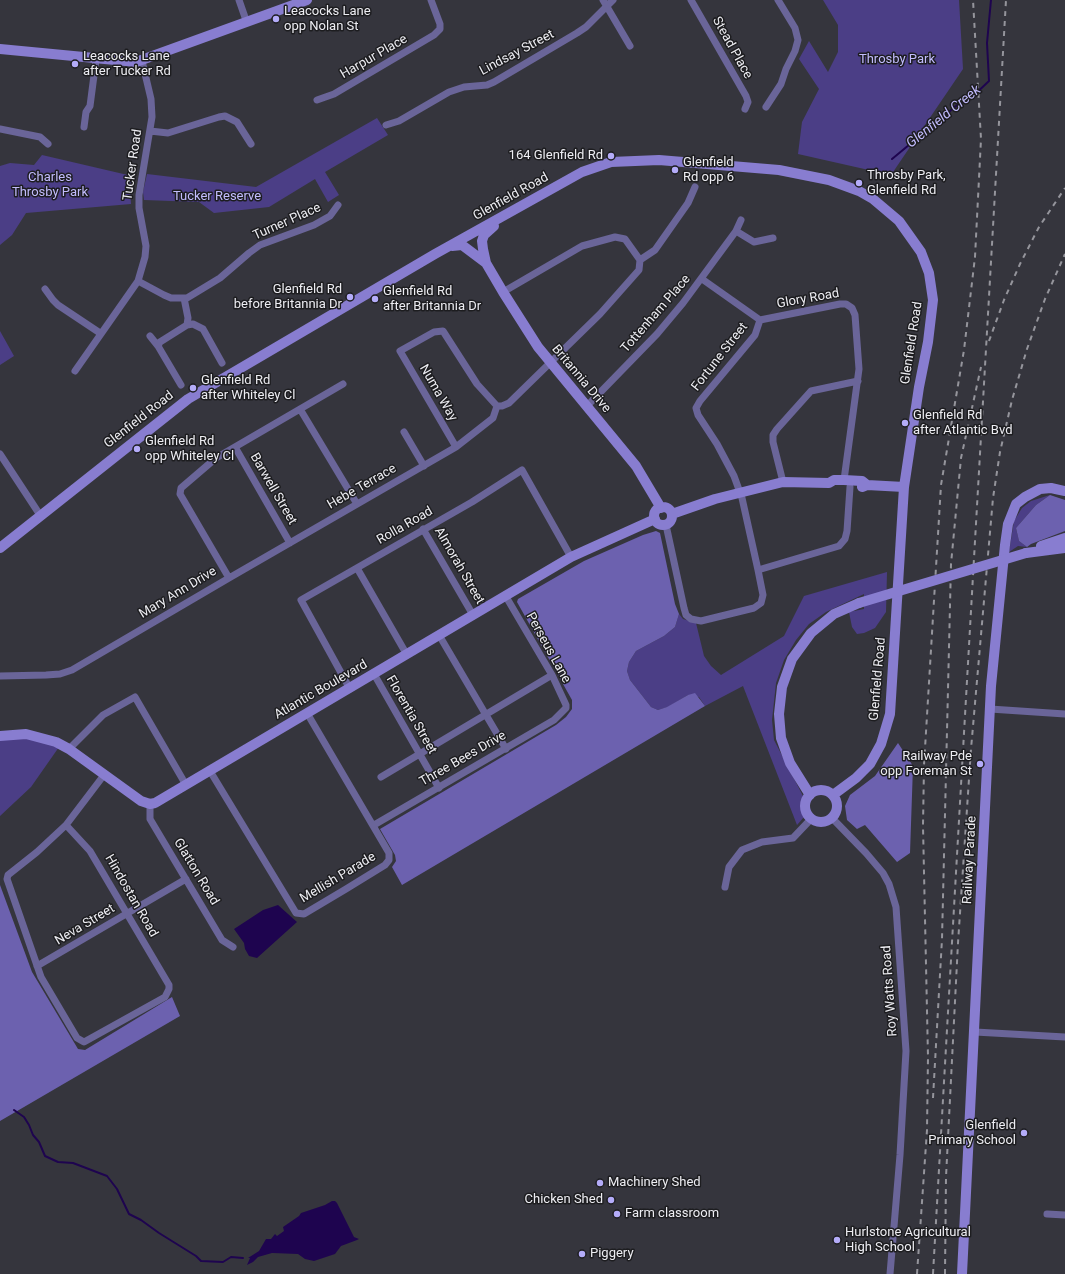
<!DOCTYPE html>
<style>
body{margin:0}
canvas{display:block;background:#35353d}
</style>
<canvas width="1065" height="1274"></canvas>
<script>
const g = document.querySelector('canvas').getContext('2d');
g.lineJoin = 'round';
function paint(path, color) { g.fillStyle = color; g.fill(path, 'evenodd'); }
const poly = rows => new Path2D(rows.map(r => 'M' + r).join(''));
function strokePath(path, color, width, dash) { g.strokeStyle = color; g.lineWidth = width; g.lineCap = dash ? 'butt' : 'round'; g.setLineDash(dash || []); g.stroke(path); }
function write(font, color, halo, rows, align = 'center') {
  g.font = font + ' Roboto,sans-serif'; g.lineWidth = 3; g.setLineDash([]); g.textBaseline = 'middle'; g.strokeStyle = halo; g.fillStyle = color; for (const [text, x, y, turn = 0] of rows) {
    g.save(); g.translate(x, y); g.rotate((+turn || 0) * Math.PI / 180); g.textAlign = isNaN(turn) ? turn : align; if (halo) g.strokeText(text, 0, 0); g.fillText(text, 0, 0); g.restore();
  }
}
const green = poly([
 [823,0,959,0,963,69,891,175,798,154,802,122,819,89,799,59,809,41,828,72,838,52,838,25],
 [377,118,388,135,325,172,339,195,328,202,315,179,269,207,214,213,199,202,144,200,143,192,147,174,256,187],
 [42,155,132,176,130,190,131,204,26,213,12,235,0,245,0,166,10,163,34,165],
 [0,331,14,356,0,365],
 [1050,495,1036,505,1016,528,1019,541,1027,547,1018,546,1009,552,1014,521,1022,508,1031,501],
 [887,572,886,612,875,628,864,633,857,634,852,627,849,612,864,609,864,594,826,612,809,624,796,640,784,660,776,683,772,720,774,740,803,796,804,817,797,825,743,686,705,706,699,697,688,695,668,707,658,710,651,707,630,680,627,671,629,662,636,651,664,636,675,627,679,614,683,619,696,623,704,656,711,666,721,675,784,636,804,596],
 [26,737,59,747,31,787,0,816,0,740]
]);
const forest = poly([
 [1050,495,1065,500,1065,531,1031,544,1027,547,1019,541,1016,528,1036,505],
 [656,531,660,533,675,604,679,614,675,627,664,636,636,651,629,662,627,671,630,680,651,707,658,710,667,707,688,695,695,693,705,706,402,885,392,867,396,861,395,855,380,829,556,725,566,717,572,709,572,700,517,602,518,599,584,561,643,535],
 [898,743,913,766,910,853,897,862,865,825,857,829,847,820,845,806,850,795,875,776],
 [0,885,32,972,78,1049,85,1050,172,997,180,1016,0,1121]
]);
const water = poly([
 [278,905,297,922,257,958,249,956,245,949,244,943,234,929,263,910],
 [332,1201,335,1201,337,1203,354,1237,359,1239,357,1240,341,1246,335,1254,314,1261,305,1259,298,1254,272,1253,258,1257,253,1262,247,1265,250,1258,248,1258,259,1251,266,1239,271,1239,275,1234,277,1236,284,1231,283,1227,299,1216,301,1213,325,1205]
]);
const stream = poly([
 [892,159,956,106,971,98,989,81,987,43,991,0],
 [14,1110,24,1117,29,1125,33,1135,39,1142,45,1156,58,1162,73,1163,107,1176,117,1189,129,1214,141,1220,159,1233,196,1256,201,1261,223,1262,231,1257,243,1258]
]);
const street = poly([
 [239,0,247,23],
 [603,0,630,46],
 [691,0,746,96,748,102,745,109],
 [317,100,334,94,434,35,440,29,440,24,431,0],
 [766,107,781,84,786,69,795,51,798,40,795,28,778,0],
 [386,125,399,121,449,92,464,87,487,85,494,82,577,33,586,27,613,0],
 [84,127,86,112,90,106,96,60],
 [0,129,40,137,48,144],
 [150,131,168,133,219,117,225,116,237,122,251,144],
 [736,231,754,242,773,238],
 [640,260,655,250,688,203,695,187],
 [702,279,760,320,840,304,846,304,852,308,855,315,859,369,844,480],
 [138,281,164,295,171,298,187,298,220,278,249,253,260,245,314,225,330,216,338,205],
 [45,289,53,300,58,305,100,333],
 [187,325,193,324,203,329,222,363],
 [150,336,158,346],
 [75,371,138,281,145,257,146,246,139,208,139,195,152,117,151,99,142,61],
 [181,385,158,346,160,342,187,325,188,318,184,298],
 [587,406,657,334,683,303,736,231,741,220],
 [300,409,357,504],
 [404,432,424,466],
 [235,447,290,543],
 [456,447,400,351,434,332,443,331,477,384,497,406,502,406,509,403,600,314,639,270,640,260,625,239,615,237,582,246,503,292],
 [0,454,40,515],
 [783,482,773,442,773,435,777,429,811,391,858,381],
 [666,525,684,608,686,615,691,619,701,621,754,608,761,603,763,595,758,570,742,498,734,476,717,444,698,415,696,408,700,401,755,335,760,320],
 [423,529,473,615],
 [357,568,407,655],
 [758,570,839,546,845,539,847,531,850,487],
 [229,578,456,447,493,418,497,406],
 [439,635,506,749],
 [374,674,439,788],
 [0,676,46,675,60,674,72,670,229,578,180,494,181,488,216,458,343,384],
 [350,689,301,600,472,502,522,470,571,557],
 [990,709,1065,714],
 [69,749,103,715,135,697,186,785],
 [210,771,296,913,304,914,346,889,385,865,389,860,389,853,307,713],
 [381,777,552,675],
 [150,804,150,819,222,940,233,947],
 [832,818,866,853,883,873,889,884,896,907,906,1051,900,1155,890,1274],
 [66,825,90,851,169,985,169,989,165,997,84,1042,77,1038,41,977,7,879,8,875,37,852,66,825,104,775],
 [374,825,554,720,566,708,566,705,552,675,505,595],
 [725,887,729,867,742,850,762,842,793,838,812,818],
 [37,966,186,879],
 [975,1032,1065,1037],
 [1047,1214,1065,1215]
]);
const secondary = poly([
 [0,49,136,62,307,0],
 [494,226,484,235,482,241,483,249,486,263,503,292,538,347,636,466,661,508],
 [452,246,462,245,486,263],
 [862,487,867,485,904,487],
 '654 516a9 9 0 1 1 18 0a9 9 0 1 1-18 0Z',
 [672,514,715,499,783,482,829,483,834,480,844,480,862,481,867,485],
 [1041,546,1065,538],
 [0,548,188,399,435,254,582,172,611,162,659,160,779,170,829,180,859,191,873,199,899,221,921,252,929,273,933,300,928,342,919,387,904,487,890,714,881,744,870,764,856,778,833,795],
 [1026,553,1065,548],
 [0,736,26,734,56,742,69,749,141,801,150,804,155,803,571,557,655,519],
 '805 806a16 16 0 1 1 32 0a16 16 0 1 1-32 0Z',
 [810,795,790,763,781,738,779,714,782,687,792,659,811,633,834,614,859,603],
 [962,1274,991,686,1005,545,1008,524,1016,504,1025,497,1040,489,1051,488,1065,491]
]);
const rail = poly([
 [989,341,1004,300,1020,264,1039,227,1065,188],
 [933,1098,942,939,951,564,961,458,981,367],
 [917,1274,927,1130,928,1057,923,826,924,765,941,485,964,350,975,257,981,139,973,0],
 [933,1274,1006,0],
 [945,1274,946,1177,958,943,971,749,993,498,1000,452,1012,400,1027,349,1045,299,1065,254]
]);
const secondaryBridge = poly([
 [859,603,1026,553]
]);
const markers = [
 [276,19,4,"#b4acf9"],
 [75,64,4,"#b4acf9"],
 [611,156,4,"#b4acf9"],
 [675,170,4,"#b4acf9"],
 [859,183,4,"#b4acf9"],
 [350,297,4,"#b4acf9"],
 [375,299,4,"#b4acf9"],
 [193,388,4,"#b4acf9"],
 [905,423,4,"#b4acf9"],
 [137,449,4,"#b4acf9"],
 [980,764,4,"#b4acf9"],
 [1024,1133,4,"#b4acf9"],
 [600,1183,4,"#b4acf9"],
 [611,1200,4,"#b4acf9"],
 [617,1214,4,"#b4acf9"],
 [837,1240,4,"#b4acf9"],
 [582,1254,4,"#b4acf9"]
];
const poiNames = [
 ["Leacocks Lane",284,12],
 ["opp Nolan St",284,27],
 ["Leacocks Lane",83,57],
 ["after Tucker Rd",83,72],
 ["164 Glenfield Rd",603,156,"right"],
 ["Glenfield",683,163],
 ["Rd opp 6",683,178],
 ["Throsby Park,",867,176],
 ["Glenfield Rd",867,191],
 ["Glenfield Rd",342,290,"right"],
 ["before Britannia Dr",342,305,"right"],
 ["Glenfield Rd",383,292],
 ["after Britannia Dr",383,307],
 ["Glenfield Rd",201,381],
 ["after Whiteley Cl",201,396],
 ["Glenfield Rd",913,416],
 ["after Atlantic Bvd",913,431],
 ["Glenfield Rd",145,442],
 ["opp Whiteley Cl",145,457],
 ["Railway Pde",972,757,"right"],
 ["opp Foreman St",972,772,"right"],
 ["Glenfield",1016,1126,"right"],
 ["Primary School",1016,1141,"right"],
 ["Machinery Shed",608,1183],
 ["Chicken Shed",603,1200,"right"],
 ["Farm classroom",625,1214],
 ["Hurlstone Agricultural",845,1233],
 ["High School",845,1248],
 ["Piggery",590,1254]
];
const streetNames = [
 ["Stead Place",732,48,61],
 ["Lindsay Street",517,53,-28],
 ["Harpur Place",374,57,-30],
 ["Tucker Road",133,165,-82],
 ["Glenfield Road",511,197,-29],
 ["Turner Place",287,222,-24],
 ["Glory Road",808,299,-10],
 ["Tottenham Place",656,314,-49],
 ["Glenfield Road",912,343,-81],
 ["Fortune Street",720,357,-52],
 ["Britannia Drive",581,379,50],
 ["Numa Way",438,393,60],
 ["Glenfield Road",139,420,-38],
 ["Hebe Terrace",362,487,-30],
 ["Barwell Street",273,489,60],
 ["Rolla Road",405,526,-30],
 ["Almorah Street",459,566,60],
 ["Mary Ann Drive",178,593,-31],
 ["Perseus Lane",548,648,61],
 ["Glenfield Road",878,679,-85],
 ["Atlantic Boulevard",321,690,-30],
 ["Florentia Street",411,715,60],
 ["Three Bees Drive",463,759,-30],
 ["Railway Parade",970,860,-87],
 ["Glatton Road",196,872,59],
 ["Mellish Parade",338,878,-31],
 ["Hindostan Road",131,896,60],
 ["Neva Street",85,925,-31],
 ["Roy Watts Road",890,991,-94]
];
const parkNames = [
 ["Throsby Park",897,60],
 ["Charles",50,178],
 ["Throsby Park",50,193],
 ["Tucker Reserve",217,197]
];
const waterNames = [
 ["Glenfield Creek",944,117,-39]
];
paint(green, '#4b3e86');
paint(forest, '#6c61af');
paint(water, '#1e044f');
strokePath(stream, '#1e044f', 2);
strokePath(street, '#6a6599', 7);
strokePath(secondary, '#887dd0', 10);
strokePath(rail, '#95959c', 2, [5, 5]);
strokePath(secondaryBridge, '#887dd0', 10);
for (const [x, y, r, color] of markers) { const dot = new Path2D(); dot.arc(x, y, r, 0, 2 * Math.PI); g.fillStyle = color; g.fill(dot); strokePath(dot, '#1d1d20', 1.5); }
write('13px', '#ededf2', '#1d1d20', poiNames, 'left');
write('13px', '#ededf2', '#1d1d20', streetNames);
write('13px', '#c2bcfd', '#1d1d20', parkNames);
write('italic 14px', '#c0bafb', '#1d1d20', waterNames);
</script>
